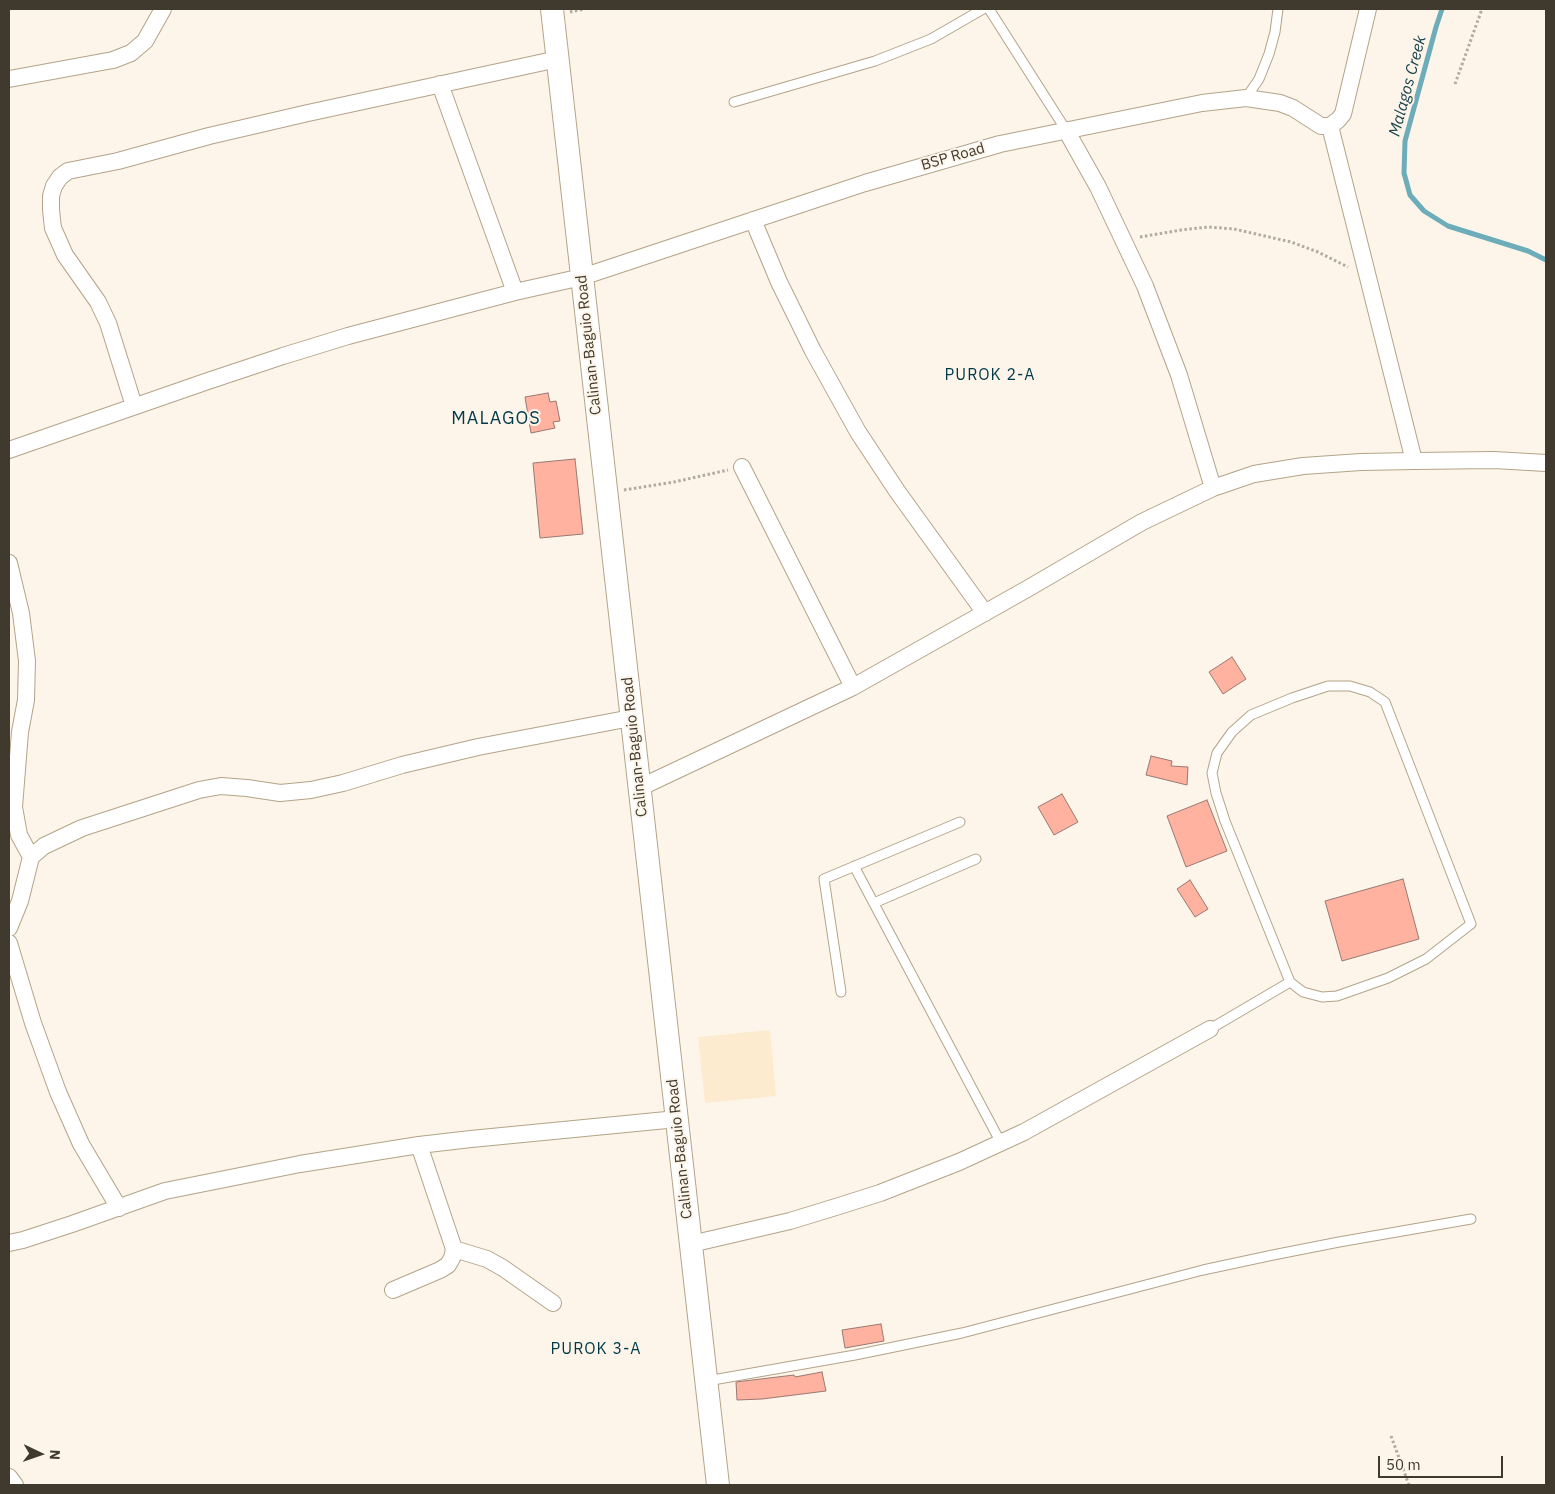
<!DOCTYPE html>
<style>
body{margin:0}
#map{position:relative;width:1555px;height:1494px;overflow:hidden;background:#fdf5ea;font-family:"IBM Plex Sans",sans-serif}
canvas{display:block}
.frame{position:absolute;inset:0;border:10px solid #40392e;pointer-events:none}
.north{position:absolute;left:15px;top:1429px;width:50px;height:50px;-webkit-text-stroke:4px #fdf5ea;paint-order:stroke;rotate:93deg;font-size:14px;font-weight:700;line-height:20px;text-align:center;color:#40392e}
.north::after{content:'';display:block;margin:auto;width:18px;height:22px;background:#40392e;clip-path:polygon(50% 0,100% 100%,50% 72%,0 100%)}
.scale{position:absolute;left:1378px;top:1456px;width:125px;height:22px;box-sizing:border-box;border:2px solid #40392e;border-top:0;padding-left:6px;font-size:15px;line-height:18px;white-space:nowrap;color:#40392e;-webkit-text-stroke:4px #fdf5ea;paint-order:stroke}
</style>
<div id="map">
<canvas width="1555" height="1494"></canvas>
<div class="frame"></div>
<div class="north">N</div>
<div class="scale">50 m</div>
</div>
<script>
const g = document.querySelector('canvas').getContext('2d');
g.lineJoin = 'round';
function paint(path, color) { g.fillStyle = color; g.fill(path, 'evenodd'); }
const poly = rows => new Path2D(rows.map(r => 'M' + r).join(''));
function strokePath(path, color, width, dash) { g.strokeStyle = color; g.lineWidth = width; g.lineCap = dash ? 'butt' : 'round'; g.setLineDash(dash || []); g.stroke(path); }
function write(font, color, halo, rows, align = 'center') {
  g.font = font + ' "IBM Plex Sans",sans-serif'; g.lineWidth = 4; g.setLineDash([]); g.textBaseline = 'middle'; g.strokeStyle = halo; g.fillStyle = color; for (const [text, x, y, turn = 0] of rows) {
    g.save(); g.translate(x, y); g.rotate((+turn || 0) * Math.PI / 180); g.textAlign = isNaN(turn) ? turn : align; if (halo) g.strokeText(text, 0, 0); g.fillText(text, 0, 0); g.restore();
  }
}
const built = poly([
 [770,1030,776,1096,705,1103,698,1037]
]);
const stream = poly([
 [1442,9,1436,27,1405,141,1404,173,1410,195,1424,211,1448,226,1528,251,1546,260]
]);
const building = poly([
 [548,393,550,402,556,401,560,421,553,422,555,428,531,433,525,397,548,393],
 [575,459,583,534,540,538,533,463,575,459],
 [1232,657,1246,679,1223,694,1209,672,1232,657],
 [1151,756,1172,761,1171,766,1188,767,1187,785,1146,775,1151,756],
 [1062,794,1078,822,1054,835,1038,807,1062,794],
 [1207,800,1227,851,1186,867,1167,816,1207,800],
 [1403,879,1419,939,1342,961,1325,901,1403,879],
 [1190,880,1208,909,1195,917,1177,889,1190,880],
 [881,1324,884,1341,845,1348,842,1330,881,1324],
 [822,1372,826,1391,762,1399,737,1400,736,1382,794,1375,795,1377,822,1372]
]);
const path = poly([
 [570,12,585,9],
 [1455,84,1482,9],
 [1140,237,1181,230,1208,227,1234,229,1291,242,1318,252,1348,267],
 [624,490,674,482,728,470],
 [1391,1436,1409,1485]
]);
const lane = poly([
 [989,9,1066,130],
 [1246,98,1259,79,1269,54,1275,32,1278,9],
 [734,102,875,61,931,39,983,9],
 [1328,686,1350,686,1370,692,1385,702,1471,924,1426,959,1388,978,1337,996,1322,997,1303,992,1290,982,1225,821,1216,793,1212,773,1217,753,1232,732,1251,715,1292,698,1328,686],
 [854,866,1001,1143],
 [874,903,976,859],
 [841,992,824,879,960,822],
 [1210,1029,1290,982],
 [707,1381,855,1355,962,1333,1203,1270,1273,1255,1339,1242,1471,1219]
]);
const street = poly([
 [9,79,113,60,131,53,145,41,163,9],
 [440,84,515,292],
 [1330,126,1414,461],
 [1330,126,1338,120,1343,114,1368,9],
 [1066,130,1098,187,1145,286,1179,375,1213,488],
 [753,220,779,282,813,351,858,432,897,491,985,613],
 [134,406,108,323,98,302,65,255,53,228,51,210,51,196,54,186,60,177,68,171,118,161,209,136,308,113,558,59],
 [9,450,208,381,283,356,348,336,515,292,582,277,865,183,1000,144,1202,103,1246,98,1280,103,1293,108,1321,126,1330,126],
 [742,467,853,687],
 [9,563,21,613,27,661,26,700,20,732,14,807,19,835,31,857],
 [639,788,853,687,1027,589,1142,522,1213,488,1254,474,1303,466,1361,462,1414,461,1494,460,1546,463],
 [9,928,20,901,31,857,44,846,82,828,199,790,221,786,247,788,280,793,311,790,343,783,402,765,478,747,631,718],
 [9,943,33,1023,58,1092,81,1144,119,1208],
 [9,1243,23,1240,72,1224,165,1191,300,1164,419,1145,471,1139,677,1119],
 [691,1244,790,1221,839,1206,880,1193,959,1162,1024,1132,1210,1029],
 [454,1249,487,1259,503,1268,553,1303],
 [393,1290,440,1270,448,1265,452,1258,454,1249,419,1145],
 [9,1477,15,1485]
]);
const secondary = poly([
 [552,9,718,1485]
]);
const streetNames = [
 ["BSP Road",953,157,-16],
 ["Calinan-Baguio Road",589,345,-96],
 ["Calinan-Baguio Road",635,747,-96],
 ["Calinan-Baguio Road",680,1149,-96]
];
const waterNames = [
 ["Malagos Creek",1408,86,-75]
];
const neighbourhoodNames = [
 ["PUROK 2-A",990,375],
 ["PUROK 3-A",596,1349]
];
const quarterNames = [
 ["MALAGOS",496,419]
];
paint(built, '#fdebcf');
strokePath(stream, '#6dadb9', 5);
paint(building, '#ffb29f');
strokePath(building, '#997871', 1);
strokePath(lane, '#b4a388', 11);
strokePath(street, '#b4a388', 18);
strokePath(secondary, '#b4a388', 24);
strokePath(path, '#b1aa9f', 3, [2.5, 2.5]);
strokePath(lane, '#fff', 9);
strokePath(street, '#fff', 16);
strokePath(secondary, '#fff', 22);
write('15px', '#40392e', '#fdf5ea', streetNames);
write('italic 16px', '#17434d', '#fdf5ea', waterNames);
g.letterSpacing = '1px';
write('16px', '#003a49', '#fdf5ea', neighbourhoodNames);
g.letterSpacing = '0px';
g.letterSpacing = '1px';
write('18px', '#003a49', '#fdf5ea', quarterNames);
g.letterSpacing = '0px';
</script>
